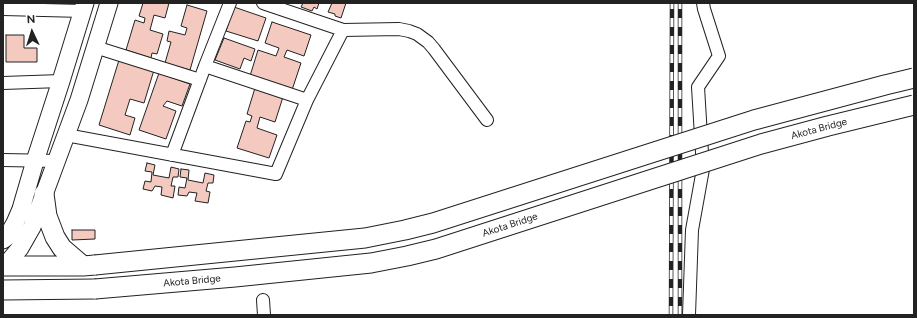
<!DOCTYPE html>
<style>
body{margin:0}
#map{position:relative;width:917px;height:318px;overflow:hidden;background:#fff;font-family:Figtree,sans-serif}
canvas{display:block}
.frame{position:absolute;inset:0;border:4px solid #222;pointer-events:none}
.north{position:absolute;left:12px;top:12px;width:40px;height:40px;-webkit-text-stroke:3px #fff;paint-order:stroke;rotate:356deg;font-size:11px;font-weight:700;line-height:16px;text-align:center;color:#222}
.north::after{content:'';display:block;margin:auto;width:14px;height:18px;background:#222;clip-path:polygon(50% 0,100% 100%,50% 72%,0 100%)}
</style>
<div id="map">
<canvas width="917" height="318"></canvas>
<div class="frame"></div>
<div class="north">N</div>
</div>
<script>
const g = document.querySelector('canvas').getContext('2d');
g.lineJoin = 'round';
function paint(path, color) { g.fillStyle = color; g.fill(path, 'evenodd'); }
const poly = rows => new Path2D(rows.map(r => 'M' + r).join(''));
function strokePath(path, color, width, dash) { g.strokeStyle = color; g.lineWidth = width; g.lineCap = dash ? 'butt' : 'round'; g.setLineDash(dash || []); g.stroke(path); }
function write(font, color, halo, rows, align = 'center') {
  g.font = font + ' Figtree,sans-serif'; g.lineWidth = 3; g.setLineDash([]); g.textBaseline = 'middle'; g.strokeStyle = halo; g.fillStyle = color; for (const [text, x, y, turn = 0] of rows) {
    g.save(); g.translate(x, y); g.rotate((+turn || 0) * Math.PI / 180); g.textAlign = isNaN(turn) ? turn : align; if (halo) g.strokeText(text, 0, 0); g.fillText(text, 0, 0); g.restore();
  }
}
const building = poly([
 [143,3,169,3,165,18,154,15,150,30,163,34,157,54,152,53,151,58,126,50,135,20,144,23,145,18,139,16,143,3],
 [303,3,319,3,317,9,314,7,312,11,301,7,303,3],
 [332,3,346,3,341,18,335,16,335,14,328,12,332,3],
 [187,5,207,11,190,70,165,63,171,42,167,41,169,31,185,35,187,28,181,26,187,5],
 [234,7,266,18,258,41,226,31,234,7],
 [272,22,311,35,304,56,287,50,284,57,301,63,292,90,250,76,258,50,276,56,279,48,265,43,272,22],
 [6,35,24,35,24,48,37,48,37,62,6,62,6,35],
 [224,38,255,49,251,61,244,58,240,69,215,60,224,38],
 [119,60,154,70,144,103,130,99,125,115,135,118,130,135,99,125,119,60],
 [159,73,190,84,182,106,167,101,163,106,176,111,166,139,139,130,159,73],
 [255,88,283,97,275,122,260,117,257,128,277,135,269,158,237,148,246,121,250,122,252,116,247,114,255,88],
 [147,163,155,165,153,175,169,178,171,167,179,169,178,177,173,177,171,186,175,186,173,198,161,195,162,187,155,186,152,191,143,189,145,181,151,182,152,172,145,171,147,163],
 [181,169,189,170,188,180,203,183,205,173,214,175,213,183,208,183,206,191,210,192,208,203,195,201,197,193,189,192,187,196,178,195,179,187,185,188,187,178,180,177,181,169],
 [72,230,95,230,95,239,72,240,72,230]
]);
const street = poly([
 [263,3,343,30,399,29,409,31,417,34,428,42,434,49,487,120],
 [3,9,83,11],
 [95,47,200,80],
 [205,66,307,100],
 [3,83,61,81],
 [66,135,276,174,307,100,343,30],
 [172,155,205,66,230,3],
 [3,160,57,161],
 [263,300,264,315],
 [689,315,692,230,703,169,698,87,719,56,704,9,703,3]
]);
const secondary = poly([
 [3,240,7,237,15,223,21,209,35,161,61,81,85,3],
 [5,266,20,248,32,227,79,100,109,3]
]);
const primary = poly([
 [44,194,47,216,55,237,62,248,83,266],
 [3,266,83,266,95,265],
 [3,290,95,289]
]);
const rail = poly([
 [671,315,672,3],
 [680,315,680,3]
]);
const primaryBridge = poly([
 [95,265,365,238,405,230,433,223,754,120,885,85,914,78],
 [95,289,235,277,371,263,407,256,436,249,761,144,828,126,914,105]
]);
const streetNames = [
 ["Akota Bridge",819,129,-15],
 ["Akota Bridge",510,225,-18],
 ["Akota Bridge",192,281,-5]
];
paint(building, '#f3c9c0');
strokePath(building, '#222', 1);
strokePath(street, '#222', 14);
strokePath(secondary, '#222', 19);
strokePath(primary, '#222', 21);
strokePath(street, '#fff', 12);
strokePath(secondary, '#fff', 17);
strokePath(primary, '#fff', 19);
strokePath(rail, '#222', 4.5);
strokePath(rail, '#fff', 3, [9]);
strokePath(primaryBridge, '#222', 21, []);
strokePath(primaryBridge, '#fff', 19);
write('10px', '#222', '#fff', streetNames);
</script>
